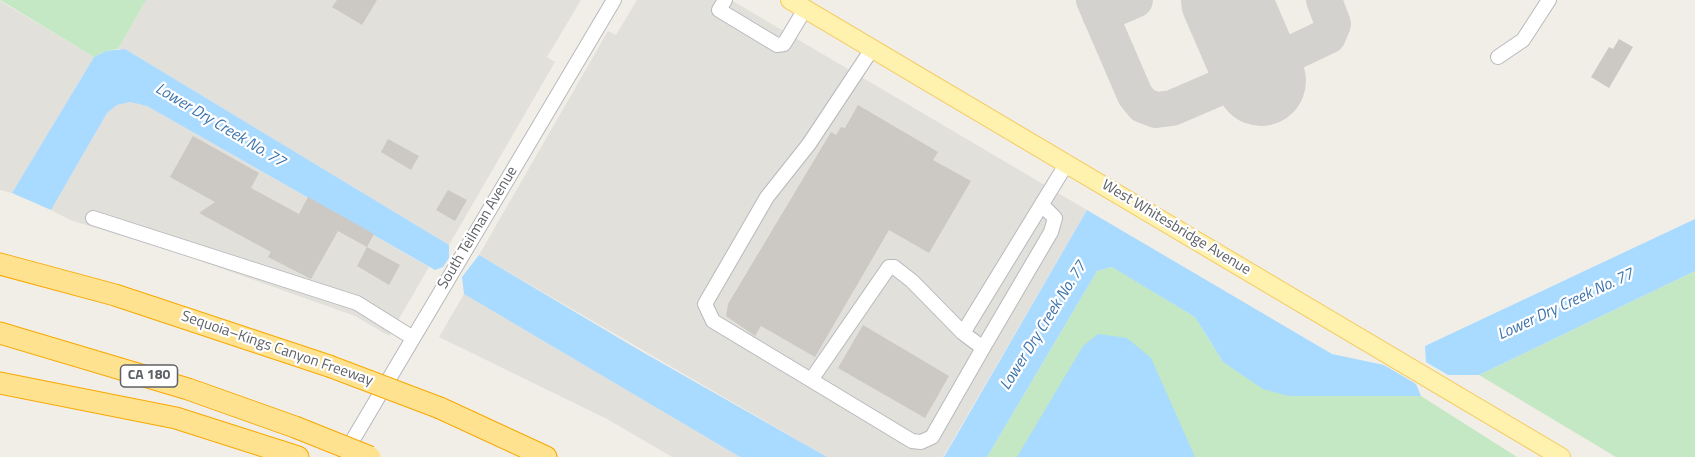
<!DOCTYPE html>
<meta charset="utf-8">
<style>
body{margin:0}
canvas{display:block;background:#f1eee7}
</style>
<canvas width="1695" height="457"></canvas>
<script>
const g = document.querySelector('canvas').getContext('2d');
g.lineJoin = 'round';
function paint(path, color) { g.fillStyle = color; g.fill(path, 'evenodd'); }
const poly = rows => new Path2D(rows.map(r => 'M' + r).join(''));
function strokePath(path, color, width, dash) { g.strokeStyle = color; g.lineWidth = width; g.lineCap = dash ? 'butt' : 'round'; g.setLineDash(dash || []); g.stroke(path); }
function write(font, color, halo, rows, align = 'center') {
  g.font = font + ' "Titillium Web",sans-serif'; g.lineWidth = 4.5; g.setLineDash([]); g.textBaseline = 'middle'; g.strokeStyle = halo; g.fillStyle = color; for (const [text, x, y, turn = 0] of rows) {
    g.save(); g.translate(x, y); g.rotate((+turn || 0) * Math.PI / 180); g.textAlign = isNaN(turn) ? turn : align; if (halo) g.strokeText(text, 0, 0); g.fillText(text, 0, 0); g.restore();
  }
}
const industrial = poly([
 [146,0,581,0,547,57,555,62,449,245,125,49,118,49],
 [637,0,731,0,1087,210,943,457,827,457,479,255,608,31,616,35],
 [0,1,94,57,12,193,0,190],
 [130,102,147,106,429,267,389,336,355,316,189,257,70,220,51,210,107,113,117,105],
 [464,294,740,457,672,457,607,419,439,337]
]);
const green = poly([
 [0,0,146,0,118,49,106,51,94,57],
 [1113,267,1195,317,1223,362,1288,396,1421,396,1517,457,987,457,1097,271],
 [1695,271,1695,457,1616,457,1479,375]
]);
const water = poly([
 [125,49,449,245,449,258,443,267,435,270,147,106,130,102,117,105,107,113,51,210,12,193,94,57,106,51],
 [1087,210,1332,354,1384,365,1416,384,1421,396,1288,396,1263,389,1223,362,1195,317,1112,267,1097,271,987,457,944,457],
 [1695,219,1695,271,1479,375,1448,375,1426,362,1425,346],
 [479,255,639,350,827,457,740,457,464,294,462,277],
 [1098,334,1127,338,1151,358,1195,457,1017,457,1083,346]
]);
const taxiway = poly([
 [1094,0,1135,95,1143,105,1156,110,1172,108,1230,83,1241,74,1246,60,1239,31],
 [1100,15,1135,0],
 [1239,31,1258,54,1276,58,1286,56,1328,36,1333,24,1324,0]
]);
const runway = poly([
 [1226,0,1261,81]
]);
const building = poly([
 [337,0,377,0,362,25,332,7],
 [1619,39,1633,47,1609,88,1591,77,1609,47,1613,49],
 [858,105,938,152,933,160,971,181,929,253,889,230,815,357,761,326,755,336,726,316,728,304,831,132,836,135,841,127,845,128],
 [193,136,259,173,251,188,299,214,308,197,374,234,367,247,338,231,311,279,268,257,271,252,199,213,215,202,170,177],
 [388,139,419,156,411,170,381,152],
 [448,190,467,200,455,221,436,210],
 [367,247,400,265,389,285,357,266],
 [863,325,949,376,925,418,838,368]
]);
const minor = poly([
 [725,0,719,10,777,45,784,44,805,9],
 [1498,57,1523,40,1549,0],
 [93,218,357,303,413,338],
 [963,333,1067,163],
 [983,348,1051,232,1055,218,1042,205],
 [811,380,889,267,894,267,912,281,963,333,983,348,932,437,921,442,912,441,811,380,713,321,705,304,767,197,809,144,872,49],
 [345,453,614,0]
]);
const major = poly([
 [790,0,1561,457]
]);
const highway = poly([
 [0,264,115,295,329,366],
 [0,333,188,389,295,427],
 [0,383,176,418,298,457],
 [440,408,546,457]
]);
const highwayBridge = poly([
 [329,366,440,408],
 [295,427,370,457]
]);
const shields = [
 [149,376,57]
];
const shieldNames = [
 ["CA 180",149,376]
];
const streetNames = [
 ["South Teilman Avenue",478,228,-59],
 ["West Whitesbridge Avenue",1176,228,31],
 ["Sequoia–Kings Canyon Freeway",277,349,19]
];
const waterNames = [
 ["Lower Dry Creek No. 77",220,126,31],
 ["Lower Dry Creek No. 77",1566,305,-25],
 ["Lower Dry Creek No. 77",1044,326,-58]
];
paint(industrial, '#e2e0db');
paint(green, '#c4e8c3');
paint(water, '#a9daff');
strokePath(taxiway, '#d3d2cf', 36);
strokePath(runway, '#d3d2cf', 90);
paint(building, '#ccc9c4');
strokePath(minor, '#b7b9bd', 16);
strokePath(major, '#f5c95c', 20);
strokePath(highway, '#f8a800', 23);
strokePath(minor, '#fff', 14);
strokePath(major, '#fff1ae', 18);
strokePath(highway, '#ffe290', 21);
strokePath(highwayBridge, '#f8a800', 23, []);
strokePath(highwayBridge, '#ffe290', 21);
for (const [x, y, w] of shields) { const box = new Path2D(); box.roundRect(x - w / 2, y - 11, w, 22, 4.5); g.fillStyle = '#fff'; g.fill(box); strokePath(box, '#5e6267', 1.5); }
write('bold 14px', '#5e6267', null, shieldNames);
write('15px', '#5e6267', '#fff', streetNames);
write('italic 16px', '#3e74ac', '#fff', waterNames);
</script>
